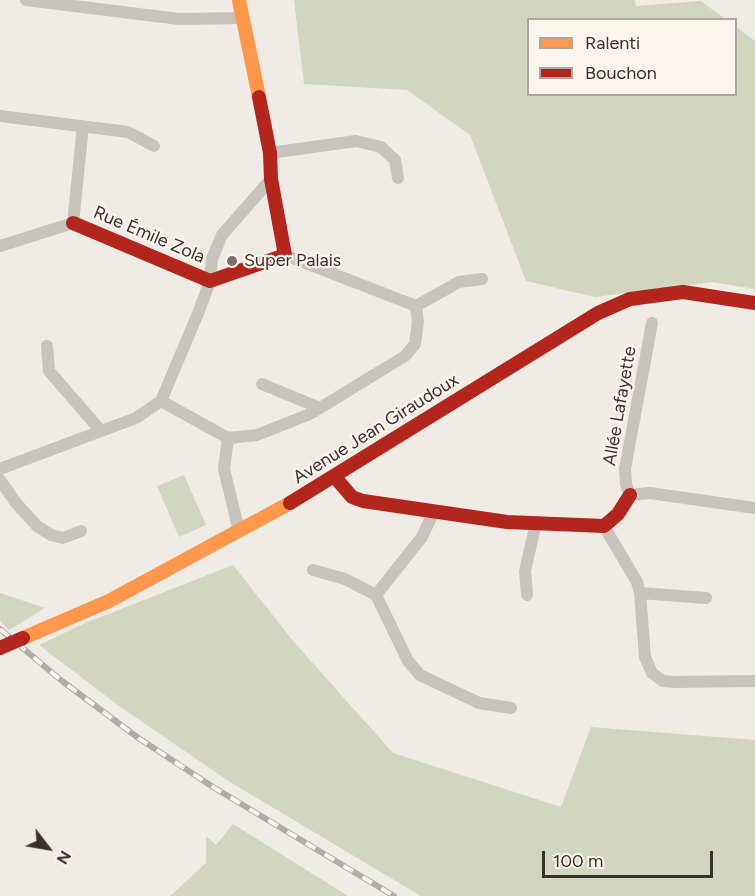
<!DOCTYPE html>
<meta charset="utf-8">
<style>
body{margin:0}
#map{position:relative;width:755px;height:896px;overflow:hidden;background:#f0ebe5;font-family:Figtree,sans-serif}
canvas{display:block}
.legend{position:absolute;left:527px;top:18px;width:210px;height:78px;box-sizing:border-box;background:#fbf5ee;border:2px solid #aea6a0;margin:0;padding:8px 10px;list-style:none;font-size:18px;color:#3b302b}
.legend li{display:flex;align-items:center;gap:12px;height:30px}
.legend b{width:30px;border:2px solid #aea6a0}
.north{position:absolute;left:18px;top:818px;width:60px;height:60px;-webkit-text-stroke:4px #fbf5ee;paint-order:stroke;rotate:121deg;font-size:16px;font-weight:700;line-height:24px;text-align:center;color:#3b302b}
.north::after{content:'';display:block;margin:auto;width:21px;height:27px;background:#3b302b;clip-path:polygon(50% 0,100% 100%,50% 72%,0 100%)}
.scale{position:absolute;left:542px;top:851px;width:171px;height:27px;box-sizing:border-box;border:3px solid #3b302b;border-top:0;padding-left:8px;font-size:18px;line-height:21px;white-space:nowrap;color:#3b302b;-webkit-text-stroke:4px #fbf5ee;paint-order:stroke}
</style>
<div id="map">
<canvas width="755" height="896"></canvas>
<ul class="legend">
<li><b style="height:8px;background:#ff974d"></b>Ralenti</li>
<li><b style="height:8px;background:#b3261e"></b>Bouchon</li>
</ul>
<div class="north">N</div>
<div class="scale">100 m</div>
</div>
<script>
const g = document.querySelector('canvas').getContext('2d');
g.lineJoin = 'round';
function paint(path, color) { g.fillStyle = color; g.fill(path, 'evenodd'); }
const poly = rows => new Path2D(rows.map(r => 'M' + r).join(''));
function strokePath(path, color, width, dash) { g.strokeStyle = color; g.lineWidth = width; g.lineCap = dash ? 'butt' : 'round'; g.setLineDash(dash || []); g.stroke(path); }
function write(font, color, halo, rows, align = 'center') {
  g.font = font + ' Figtree,sans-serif'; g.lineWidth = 4.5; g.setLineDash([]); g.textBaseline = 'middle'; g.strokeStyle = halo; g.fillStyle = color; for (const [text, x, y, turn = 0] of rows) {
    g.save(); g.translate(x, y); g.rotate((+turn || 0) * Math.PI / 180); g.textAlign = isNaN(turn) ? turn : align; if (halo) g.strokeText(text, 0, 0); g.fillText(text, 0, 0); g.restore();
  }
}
const green = poly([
 [294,0,635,0,636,6,701,1,725,19,528,20,528,94,736,94,736,27,755,41,755,289,712,282,595,297,526,281,470,135,407,90,304,84],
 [184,475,206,525,179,537,157,486],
 [233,565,294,642,393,753,561,807,591,727,755,740,755,896,421,896,230,782,119,706,39,645,83,624],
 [0,593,45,608,9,630,0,621],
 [233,824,348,896,170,896,206,863,206,836,216,845]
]);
const street = poly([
 [26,0,179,19,242,18],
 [0,116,128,132,154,146],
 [270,153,356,141,381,147,395,160,398,178],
 [0,246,73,223,83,126],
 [285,255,416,306,459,282,482,279],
 [652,323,625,469,626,484,630,495,650,493,755,508],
 [47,346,49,371,101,431],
 [262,384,320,408],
 [228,438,257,435,310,414,405,356,415,344,418,322,416,306],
 [0,469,136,418,161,401],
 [0,480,16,503,37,526,51,535,63,538,81,531],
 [604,526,637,582,640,593,645,657,652,673,663,681,675,682,755,681],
 [239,531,224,469,228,438,161,401,199,311,210,281,212,259,222,235,271,179],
 [313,570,345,579,376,595,408,661,420,675,479,703,511,708],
 [640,593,706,598],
 [376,595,422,537,434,511],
 [527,595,525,571,536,523]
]);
const slow = poly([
 [239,0,259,97],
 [23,638,109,601,290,503]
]);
const jam = poly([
 [73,223,210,281,285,255,271,179,270,153,259,97],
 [334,476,352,497,363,501,507,522,604,526,618,514,630,495],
 [290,503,598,313,630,299,683,292,755,303]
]);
const rail = poly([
 [0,629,62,681,137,737,213,787,394,896]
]);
const jamBridge = poly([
 [0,648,23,638]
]);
const markers = [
 [232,261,6,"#7a716c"]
];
const streetNames = [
 ["Rue Émile Zola",149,235,23],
 ["Allée Lafayette",620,406,-80],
 ["Avenue Jean Giraudoux",376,429,-32]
];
const poiNames = [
 ["Super Palais",244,261]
];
paint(green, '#d1d6bf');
strokePath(street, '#c9c3be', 12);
strokePath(slow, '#ff974d', 14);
strokePath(jam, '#b3261e', 14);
strokePath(rail, '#b1aca8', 6);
strokePath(rail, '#fbf5ee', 4, [11]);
strokePath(jamBridge, '#b3261e', 14);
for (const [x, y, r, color] of markers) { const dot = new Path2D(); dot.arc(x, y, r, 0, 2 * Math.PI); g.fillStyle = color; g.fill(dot); strokePath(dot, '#fbf5ee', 2); }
write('18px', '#3b302b', '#fbf5ee', streetNames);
write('18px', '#3b302b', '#fbf5ee', poiNames, 'left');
</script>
